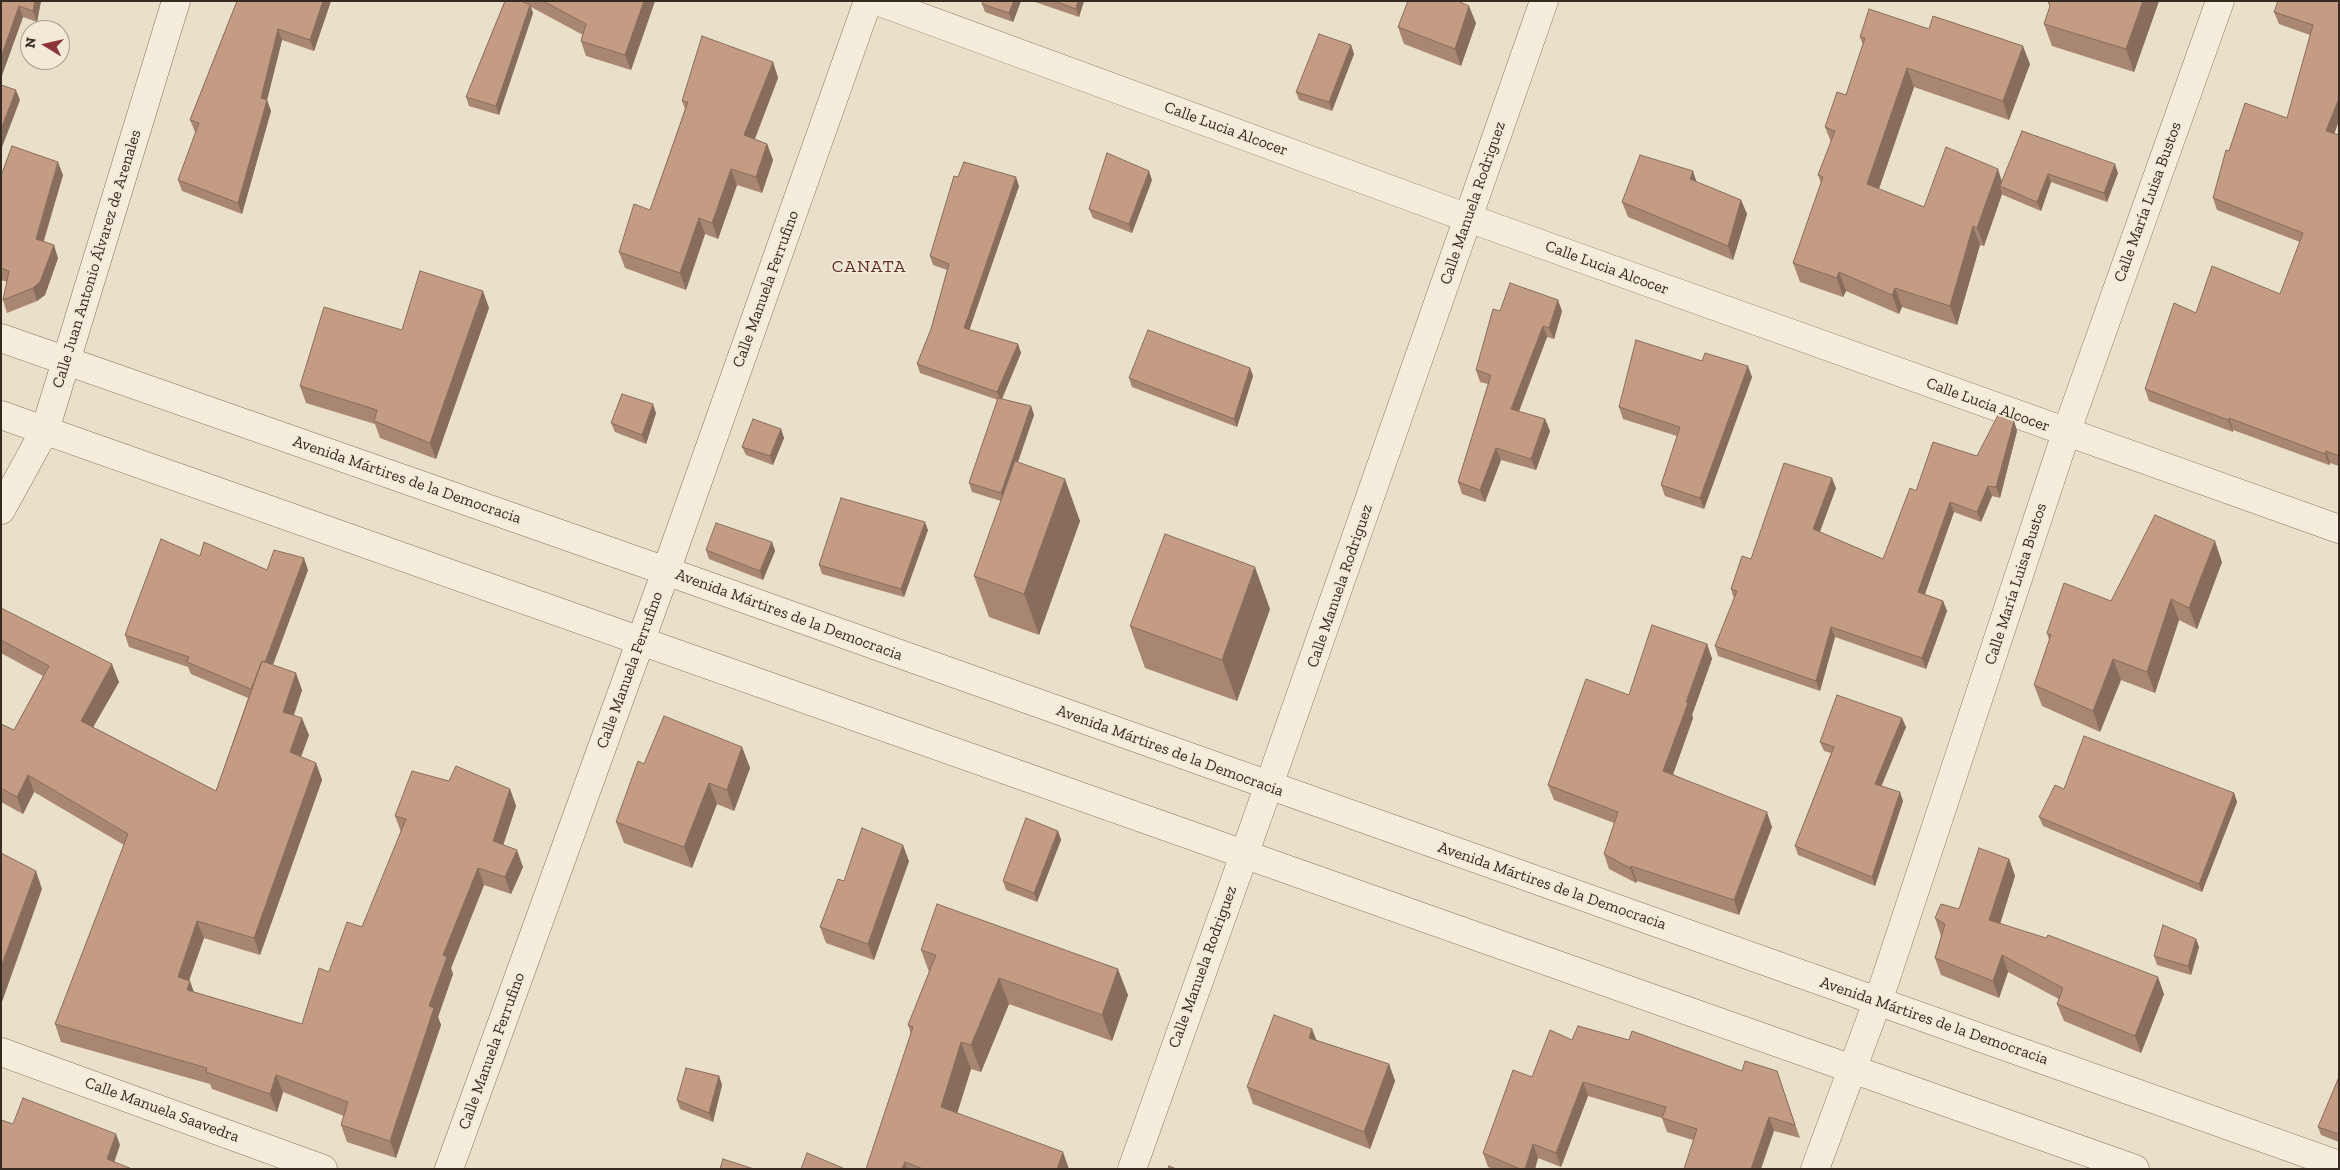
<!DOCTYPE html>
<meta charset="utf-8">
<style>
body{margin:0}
#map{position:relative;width:2340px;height:1170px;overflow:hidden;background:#eadfc8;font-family:"Zilla Slab",serif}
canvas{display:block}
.frame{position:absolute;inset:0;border:2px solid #362b21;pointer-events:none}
.north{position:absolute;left:20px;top:20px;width:50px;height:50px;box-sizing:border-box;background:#f2ead7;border:1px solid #a79e8e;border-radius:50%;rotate:279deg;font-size:14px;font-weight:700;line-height:20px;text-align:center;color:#362b21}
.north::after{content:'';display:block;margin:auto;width:18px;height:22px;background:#8c3638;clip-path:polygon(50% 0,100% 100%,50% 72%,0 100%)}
</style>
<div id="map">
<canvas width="2340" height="1170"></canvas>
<div class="frame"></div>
<div class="north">N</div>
</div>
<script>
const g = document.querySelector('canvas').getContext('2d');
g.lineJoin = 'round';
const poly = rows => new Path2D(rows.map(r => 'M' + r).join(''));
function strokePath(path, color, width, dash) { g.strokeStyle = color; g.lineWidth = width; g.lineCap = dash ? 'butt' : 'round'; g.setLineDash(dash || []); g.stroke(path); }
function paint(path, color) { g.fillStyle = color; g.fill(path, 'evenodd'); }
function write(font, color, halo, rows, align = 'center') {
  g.font = font + ' "Zilla Slab",serif'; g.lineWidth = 4; g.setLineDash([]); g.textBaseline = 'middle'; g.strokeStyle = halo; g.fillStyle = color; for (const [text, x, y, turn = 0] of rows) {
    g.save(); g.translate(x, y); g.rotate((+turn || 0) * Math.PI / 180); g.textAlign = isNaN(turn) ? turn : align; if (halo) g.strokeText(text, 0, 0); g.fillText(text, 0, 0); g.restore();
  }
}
const minor = poly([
 [877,1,1468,218,2339,529],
 [1,338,666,571,2339,1165],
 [1,415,2135,1169],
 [1,510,45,430,176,1],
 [1,1052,323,1169],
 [449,1169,666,571,868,1],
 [1132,1169,1275,768,1544,1],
 [1815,1169,1885,981,2066,433,2220,1]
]);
const wall = poly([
 [1,1,41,1,37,22,23,17,1,78],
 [237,1,331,1,314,51,282,40,267,100,271,111,242,214,182,191,178,180,196,132,195,132,190,120],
 [505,1,655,1,631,70,586,56,581,41,583,35,531,7,533,13,499,115,469,106,466,97],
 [1021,1,1013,22,985,12,982,4],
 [1032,1,1084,1,1079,17],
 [2048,1,2159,1,2134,72,2052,46,2044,24,2050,6],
 [2339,1,2334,134,2339,135,2339,466,2330,463,2329,465,2233,430,2233,432,2149,401,2145,389,2196,313,2280,294,2300,242,2217,210,2213,198,2229,151,2287,118,2310,35,2279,24,2274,12],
 [1476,23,1461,66,1404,44,1398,27],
 [1860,37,2030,64,2009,120,1914,87,1879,189,1924,207,2002,181,2022,131,2118,173,2107,202,2051,182,2041,211,2003,195,2002,194,1984,246,1980,245,1957,325,1902,307,1899,314,1846,291,1843,297,1800,282,1793,263,1821,183,1818,175,1831,142,1825,127,1846,95,1863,45],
 [1351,45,1354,54,1332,111,1299,100,1296,92],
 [773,62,778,78,755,139,767,144,773,160,762,193,737,185,718,239,705,234,686,290,625,268,619,252,650,210,685,109,682,101],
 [63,175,44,241,58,258,45,295,37,301,7,313,3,300,7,282,1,280,1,176],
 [958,177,1019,186,969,330,1018,344,1021,353,1002,399,1031,406,1034,415,1018,462,1080,521,1039,635,989,617,974,576,1001,501,972,492,969,483,998,400,920,373,917,364,931,329,947,270,933,265,930,256],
 [1152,180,1132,233,1093,218,1089,209],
 [1696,182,1741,200,1747,214,1733,260,1628,217,1622,202],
 [489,308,436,459,380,438,375,424,306,403,300,386,402,330],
 [1500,311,1562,311,1554,339,1547,337,1519,412,1545,419,1550,431,1536,470,1501,460,1485,502,1462,494,1458,482,1488,384,1480,382,1476,370],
 [1702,361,1752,377,1704,509,1665,496,1661,485,1677,436,1623,419,1619,407],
 [1250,368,1253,376,1237,427,1132,387,1129,378],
 [656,413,646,444,615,432,611,423],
 [2014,421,2017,431,2000,498,1992,496,1981,522,1954,512,1925,594,1943,601,1947,611,1926,669,1835,637,1820,691,1718,656,1715,646,1734,599,1731,589,1751,559,1836,488,1820,532,1883,559,1916,491,1977,456],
 [781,429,784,438,773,465,746,455,742,447],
 [928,530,904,597,822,574,819,565],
 [772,542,775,551,763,580,709,559,706,550],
 [200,556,267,570,308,570,273,665,302,690,294,715,309,735,301,757,316,763,322,780,260,955,204,938,189,981,194,992,302,1024,329,972,362,927,401,832,395,816,449,781,510,789,516,806,503,845,523,867,511,894,484,885,451,968,453,974,438,1017,441,1025,396,1158,347,1142,341,1125,344,1116,283,1092,277,1112,212,1089,210,1084,61,1042,55,1024,124,845,34,792,23,814,1,802,1,724,14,730,43,676,1,653,1,608,119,682,93,727,216,791,248,698,191,674,188,667,129,647,125,635],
 [2222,562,2197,629,2179,620,2155,693,2121,680,2100,732,2042,706,2034,685,2049,640,2047,633,2111,601],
 [1270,609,1237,701,1145,668,1130,626],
 [1707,644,1712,659,1692,715,1693,718,1673,774,1772,827,1739,915,1637,881,1636,883,1609,869,1604,854,1614,823,1554,800,1548,785],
 [1906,727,1881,786,1903,801,1875,886,1798,855,1795,846,1831,753,1824,751,1820,742],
 [742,747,750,768,734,811,717,804,692,868,624,843,616,822],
 [2064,789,2234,793,2237,802,2202,892,2043,826,2039,817],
 [1058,831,1061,840,1037,902,1006,890,1003,881],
 [2009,859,2015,876,2000,923,2164,994,2141,1053,2064,1021,2057,1004,2059,999,2008,972,1999,998,1941,975,1935,958,1941,936,1935,918,1959,909],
 [909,861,874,960,826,943,820,927,844,881],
 [2196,939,2199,947,2191,975,2157,965,2154,956],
 [921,950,1128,995,1112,1041,1009,1004,981,1072,971,1069,957,1113,1057,1169,866,1169,911,1034,908,1025,929,972],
 [1316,1040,1389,1064,1395,1081,1370,1149,1253,1104,1247,1087],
 [1572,1040,1742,1071,1777,1071,1800,1138,1774,1131,1693,1140,1667,1132,1662,1118,1588,1096,1561,1167,1538,1158,1535,1169,1493,1169,1488,1167,1483,1153,1532,1077],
 [719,1076,722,1085,713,1122,680,1109,677,1100],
 [2339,1077,2339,1142,2321,1135,2318,1127]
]);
const shadedWall = poly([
 [35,1,41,1,37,22,33,11],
 [323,1,331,1,314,51,310,40],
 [644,1,655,1,631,70,625,55],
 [1014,1,1021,1,1013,22,1009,13],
 [1078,1,1084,1,1079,17,1076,9],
 [2143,1,2159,1,2134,72,2126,49],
 [530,5,533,13,499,115,496,106],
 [19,6,23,17,1,78,1,57],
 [1469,6,1476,23,1461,66,1455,49],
 [278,29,282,40,267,100,271,111,242,214,238,203,261,98],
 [1351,45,1354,54,1332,111,1329,102],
 [2023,46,2030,64,2009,120,2003,101],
 [773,62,778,78,750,151,744,135],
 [1907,68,1914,87,1874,203,1867,184],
 [16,90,20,100,1,150,1,129],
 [2339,98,2339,121,2331,143,2326,131],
 [767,144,773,160,762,193,756,177],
 [58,162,63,175,40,252,36,239],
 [2115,164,2118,173,2107,202,2104,193],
 [731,169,737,185,718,239,712,223],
 [1998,169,2004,188,2000,186,2002,194,1984,246,1977,228],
 [1149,171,1152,180,1132,233,1129,224],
 [1693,171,1698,186,1690,179],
 [2048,174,2051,182,2041,211,2037,202],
 [1016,177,1019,186,967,337,964,328],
 [1741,200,1747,214,1733,260,1728,246],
 [699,218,705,234,686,290,680,273],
 [1973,226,1980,245,1957,325,1950,306],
 [54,245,58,258,45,295,37,301,33,288],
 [1839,272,1846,291,1843,297,1837,278],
 [1895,288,1902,307,1899,314,1892,295],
 [483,291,489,308,436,459,430,443],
 [1558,300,1562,311,1554,339,1549,328],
 [1543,326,1547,337,1515,421,1511,409],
 [1018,344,1021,353,1001,401,997,392],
 [1748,366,1752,377,1704,509,1700,498],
 [1250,368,1253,376,1237,427,1234,419],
 [653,404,656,413,646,444,642,435],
 [1031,406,1034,415,1004,502,1001,493],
 [2229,418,2233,430,2233,432,2228,420],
 [1545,419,1550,431,1536,470,1531,459],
 [2014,421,2017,431,2000,498,1996,487],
 [781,429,784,438,773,465,770,456],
 [1496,448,1501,460,1485,502,1480,490],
 [2326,451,2330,463,2329,465,2325,454],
 [1832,478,1836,488,1817,539,1813,529],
 [1065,479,1080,521,1039,635,1024,594],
 [1988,486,1992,496,1981,522,1977,512],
 [1950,502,1954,512,1922,602,1918,592],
 [925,522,928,530,904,597,901,589],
 [2215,541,2222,562,2197,629,2189,608],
 [772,542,775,551,763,580,760,571],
 [304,558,308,570,259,702,255,691],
 [1255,567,1270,609,1237,701,1222,660],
 [2171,599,2179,620,2155,693,2147,672],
 [1943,601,1947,611,1926,669,1922,658],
 [1831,627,1835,637,1820,691,1816,681],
 [1707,644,1712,659,1692,715,1693,718,1669,786,1663,771],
 [2113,659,2121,680,2100,732,2093,711],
 [112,664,119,682,87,738,81,721],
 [296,673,302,690,289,729,283,712],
 [302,718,309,735,296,770,290,752],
 [1902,718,1906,727,1879,792,1875,784],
 [742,747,750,768,734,811,727,790],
 [316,763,322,780,260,955,254,938],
 [28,775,34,792,23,814,17,797],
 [709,783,717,804,692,868,684,847],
 [510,789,516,806,499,858,493,841],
 [1900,792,1903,801,1875,886,1872,877],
 [2234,793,2237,802,2202,892,2199,884],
 [1767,812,1772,827,1739,915,1734,900],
 [1058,831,1061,840,1037,902,1034,893],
 [903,845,909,861,874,960,868,944],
 [517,850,523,867,511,894,505,877],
 [2009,859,2015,876,1996,937,1989,920],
 [1631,866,1637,881,1636,883,1630,868],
 [478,868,484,885,451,968,453,974,438,1017,441,1025,396,1158,390,1141,443,955],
 [36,871,42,889,2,1002,1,999,1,967],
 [197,921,204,938,184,994,178,977],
 [2196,939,2199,947,2191,975,2188,966],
 [2002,955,2008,972,1999,998,1993,981],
 [1118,969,1128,995,1112,1041,1102,1015],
 [2158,977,2164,994,2141,1053,2135,1036],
 [999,978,1009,1004,981,1072,971,1045],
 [190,981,196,998,187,990],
 [1312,1029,1319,1046,1309,1038],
 [961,1042,971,1069,951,1133,941,1107],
 [1389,1064,1395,1081,1370,1149,1364,1132],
 [276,1075,283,1092,277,1112,270,1094],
 [719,1076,722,1085,713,1122,709,1113],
 [1583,1082,1588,1096,1561,1167,1556,1153],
 [1769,1117,1774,1131,1761,1169,1751,1169],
 [116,1134,120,1145,112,1169,107,1159],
 [1533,1144,1538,1158,1535,1169,1525,1169],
 [1063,1152,1069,1169,1057,1169],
 [905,1162,907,1169,902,1169]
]);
const building = poly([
 [1,1,35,1,33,11,19,6,1,57,1,1],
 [237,1,323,1,310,40,278,29,261,98,267,100,238,203,178,180,199,123,190,120,237,1],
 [505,1,521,1,530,5,496,106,466,97,505,1],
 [543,1,644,1,625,55,581,41,586,24,543,1],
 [983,1,1014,1,1009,13,982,4,983,1],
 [1054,1,1078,1,1076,9,1054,1],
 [1408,1,1458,1,1469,6,1455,49,1398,27,1408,1],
 [2048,1,2143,1,2126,49,2044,24,2050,6,2048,1],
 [2278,1,2339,1,2339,98,2326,131,2339,135,2339,456,2326,451,2325,454,2229,418,2228,420,2145,389,2174,303,2196,313,2212,266,2280,294,2303,233,2213,198,2226,150,2229,151,2245,103,2287,118,2313,25,2274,12,2278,1],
 [1869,9,1929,29,1933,16,2023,46,2003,101,1907,68,1867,184,1924,207,1946,147,1998,169,1977,228,1973,226,1950,306,1895,288,1892,295,1839,272,1837,278,1793,263,1823,177,1818,175,1835,131,1825,127,1837,92,1846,95,1865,38,1860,37,1869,9],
 [1319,34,1351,45,1329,102,1296,92,1319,34],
 [702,36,773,62,744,135,767,144,756,177,731,169,712,223,699,218,680,273,619,252,634,204,650,210,688,102,682,101,702,36],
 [1,85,16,90,1,129,1,85],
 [2022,131,2115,164,2104,193,2048,174,2037,202,2000,186,2022,131],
 [12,146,58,162,36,239,54,245,40,282,33,288,3,300,9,271,1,268,1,176,12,146],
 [1107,153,1149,171,1129,224,1089,209,1107,153],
 [1640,155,1693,171,1690,179,1741,200,1728,246,1622,202,1640,155],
 [964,162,1016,177,964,328,1018,344,997,392,917,364,931,329,949,264,930,256,954,176,958,177,964,162],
 [420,271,483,291,430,443,374,421,377,410,300,386,324,307,402,330,420,271],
 [1510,283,1558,300,1549,328,1543,326,1511,409,1545,419,1531,459,1496,448,1480,490,1458,482,1491,375,1476,370,1493,309,1500,311,1510,283],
 [1148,330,1250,368,1234,419,1129,378,1148,330],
 [1636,340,1702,361,1705,353,1748,366,1700,498,1661,485,1680,427,1619,407,1636,340],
 [622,394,653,404,642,435,611,423,622,394],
 [998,398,1031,406,1001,493,969,483,998,398],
 [1998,415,2014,421,1996,487,1988,486,1977,512,1950,502,1918,592,1943,601,1922,658,1831,627,1816,681,1715,646,1737,591,1731,589,1742,556,1751,559,1784,463,1832,478,1813,529,1883,559,1910,488,1916,491,1933,442,1977,456,1998,415],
 [753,419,781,429,770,456,742,447,753,419],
 [1015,461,1065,479,1024,594,974,576,1015,461],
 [841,498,925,522,901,589,819,565,841,498],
 [2155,515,2215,541,2189,608,2171,599,2147,672,2113,659,2093,711,2034,685,2051,635,2047,633,2064,583,2111,601,2155,515],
 [716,523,772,542,760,571,706,550,716,523],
 [1165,534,1255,567,1222,660,1130,626,1165,534],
 [161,539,200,556,204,542,267,570,274,550,304,558,265,662,262,661,251,689,187,662,189,657,125,635,161,539],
 [1,608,112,664,81,721,216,791,262,661,296,673,283,712,302,718,290,752,316,763,254,938,197,921,178,977,190,981,187,990,302,1024,319,968,329,972,347,922,362,927,406,819,395,816,412,771,449,781,456,766,510,789,493,841,517,850,505,877,478,868,443,955,447,957,429,1006,434,1008,390,1141,341,1125,348,1102,276,1075,270,1094,206,1072,207,1068,55,1024,128,834,28,775,17,797,1,788,1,724,14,730,49,666,1,640,1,608],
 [1652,625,1707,644,1686,702,1688,703,1663,771,1767,812,1734,900,1631,866,1630,868,1604,854,1618,812,1548,785,1586,679,1629,695,1652,625],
 [1837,695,1902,718,1875,784,1900,792,1872,877,1795,846,1834,747,1820,742,1837,695],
 [664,716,742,747,727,790,709,783,684,847,616,822,638,761,644,764,664,716],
 [2084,736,2234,793,2199,884,2039,817,2055,785,2064,789,2084,736],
 [1026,818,1058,831,1034,893,1003,881,1026,818],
 [862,828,903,845,868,944,820,927,838,879,844,881,862,828],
 [1979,848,2009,859,1989,920,2046,938,2048,935,2158,977,2135,1036,2057,1004,2063,988,2002,955,1993,981,1935,958,1945,924,1935,918,1941,904,1959,909,1979,848],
 [1,853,36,871,1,967,1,853],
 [937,904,1118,969,1102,1015,999,978,971,1045,961,1042,941,1107,1063,1152,1057,1169,923,1169,905,1162,902,1169,866,1169,913,1027,908,1025,936,955,921,950,937,904],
 [2163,925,2196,939,2188,966,2154,956,2163,925],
 [1274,1015,1312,1029,1309,1038,1389,1064,1364,1132,1247,1087,1274,1015],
 [1578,1026,1629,1040,1632,1031,1742,1071,1745,1061,1777,1071,1795,1125,1769,1117,1751,1169,1684,1169,1697,1129,1662,1118,1666,1107,1583,1082,1556,1153,1533,1144,1525,1169,1520,1169,1483,1153,1513,1070,1532,1077,1550,1030,1572,1040,1578,1026],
 [686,1068,719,1076,709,1113,677,1100,686,1068],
 [2339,1077,2339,1134,2318,1127,2339,1077],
 [23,1098,116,1134,107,1159,132,1169,1,1169,1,1120,13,1124,23,1098],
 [807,1153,843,1168,843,1169,801,1169,807,1153],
 [723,1159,754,1169,720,1169,723,1159],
 [1169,1166,1176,1169,1168,1169,1169,1166]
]);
const streetNames = [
 ["Calle Lucia Alcocer",1226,129,20],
 ["Calle María Luisa Bustos",2148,202,-70],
 ["Calle Manuela Rodriguez",1473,203,-71],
 ["Calle Juan Antonio Álvarez de Arenales",97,259,-73],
 ["Calle Lucia Alcocer",1607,268,20],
 ["Calle Manuela Ferrufino",766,289,-70],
 ["Calle Lucia Alcocer",1988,405,20],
 ["Avenida Mártires de la Democracia",407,480,19],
 ["Calle María Luisa Bustos",2016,584,-72],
 ["Calle Manuela Rodriguez",1340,586,-71],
 ["Avenida Mártires de la Democracia",789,615,20],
 ["Calle Manuela Ferrufino",630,670,-70],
 ["Avenida Mártires de la Democracia",1170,751,20],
 ["Avenida Mártires de la Democracia",1552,886,19],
 ["Calle Manuela Rodriguez",1203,967,-70],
 ["Avenida Mártires de la Democracia",1934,1021,19],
 ["Calle Manuela Ferrufino",492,1051,-70],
 ["Calle Manuela Saavedra",162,1110,20]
];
const neighbourhoodNames = [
 ["CANATA",869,267]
];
strokePath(minor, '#84725f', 29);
strokePath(minor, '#f5eddb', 28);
paint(wall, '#a88671');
paint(shadedWall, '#886d5c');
paint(building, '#c39c83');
strokePath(building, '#886d5c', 1);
write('16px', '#362b21', '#f2ead7', streetNames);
g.letterSpacing = '1px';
write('18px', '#5e3025', '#f2ead7', neighbourhoodNames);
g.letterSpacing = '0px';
</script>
